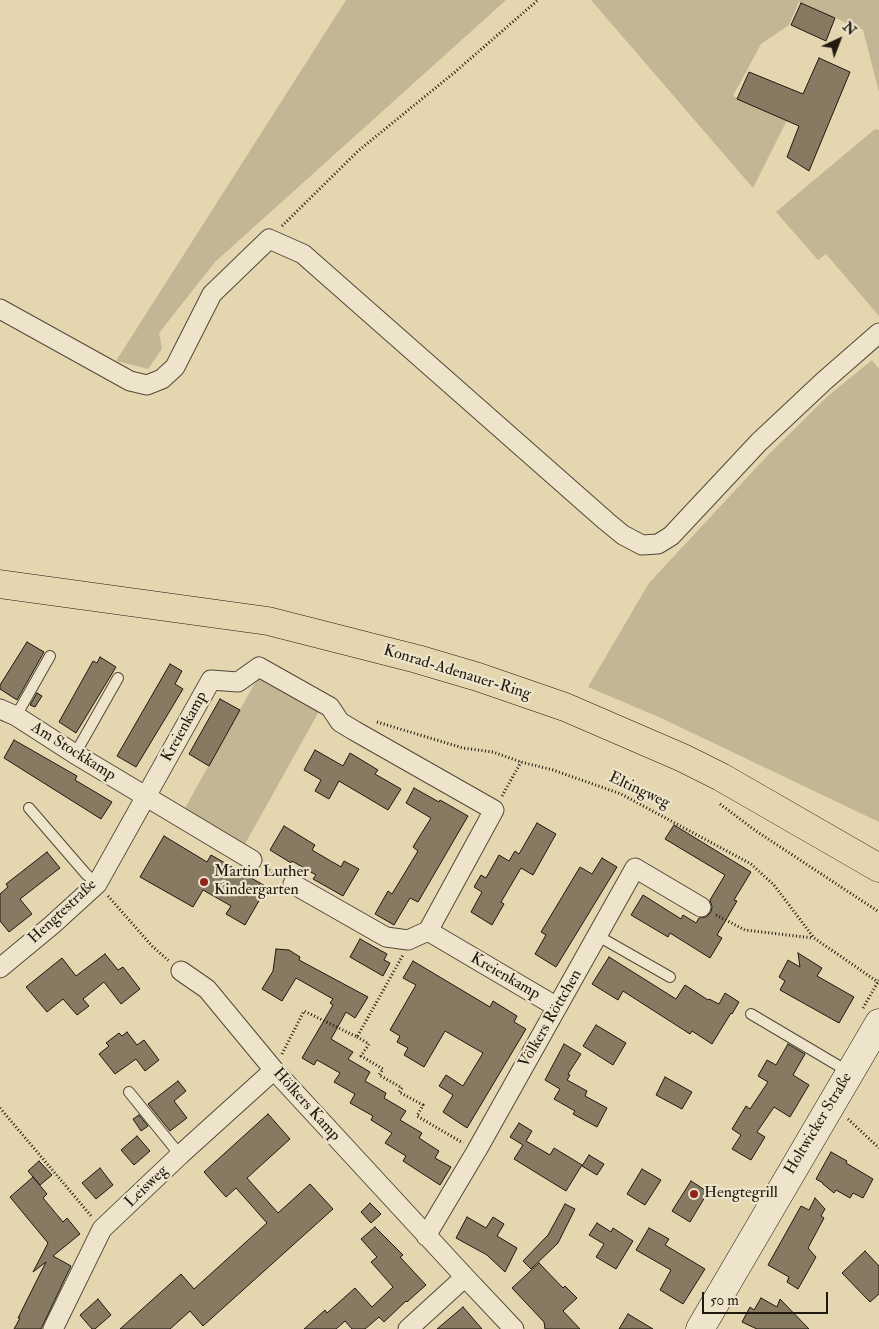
<!DOCTYPE html>
<meta charset="utf-8">
<style>
body{margin:0}
#map{position:relative;width:879px;height:1329px;overflow:hidden;background:#e4d6af;font-family:"IM FELL Double Pica",serif}
canvas{display:block}
.north{position:absolute;left:814px;top:15px;width:50px;height:50px;-webkit-text-stroke:4px #ede4cb;paint-order:stroke;rotate:43deg;font-size:14px;font-weight:700;line-height:20px;text-align:center;color:#21180f}
.north::after{content:'';display:block;margin:auto;width:18px;height:22px;background:#21180f;clip-path:polygon(50% 0,100% 100%,50% 72%,0 100%)}
.scale{position:absolute;left:702px;top:1292px;width:126px;height:22px;box-sizing:border-box;border:2px solid #21180f;border-top:0;padding-left:6px;font-size:15px;line-height:18px;white-space:nowrap;color:#21180f;-webkit-text-stroke:4px #ede4cb;paint-order:stroke}
</style>
<div id="map">
<canvas width="879" height="1329"></canvas>
<div class="north">N</div>
<div class="scale">50 m</div>
</div>
<script>
const g = document.querySelector('canvas').getContext('2d');
g.lineJoin = 'round';
function paint(path, color) { g.fillStyle = color; g.fill(path, 'evenodd'); }
const poly = rows => new Path2D(rows.map(r => 'M' + r).join(''));
function strokePath(path, color, width, dash) { g.strokeStyle = color; g.lineWidth = width; g.lineCap = dash ? 'butt' : 'round'; g.setLineDash(dash || []); g.stroke(path); }
function write(font, color, halo, rows, align = 'center') {
  g.font = font + ' "IM FELL Double Pica",serif'; g.lineWidth = 4.5; g.setLineDash([]); g.textBaseline = 'middle'; g.strokeStyle = halo; g.fillStyle = color; for (const [text, x, y, turn = 0] of rows) {
    g.save(); g.translate(x, y); g.rotate((+turn || 0) * Math.PI / 180); g.textAlign = isNaN(turn) ? turn : align; if (halo) g.strokeText(text, 0, 0); g.fillText(text, 0, 0); g.restore();
  }
}
const green = poly([
 [346,0,506,0,215,262,159,333,162,349,148,369,116,361],
 [591,0,879,0,879,92,863,30,799,2,789,25,761,44,733,96,787,120,753,188],
 [875,129,879,130,879,316,826,254,818,260,776,212],
 [872,360,879,369,879,822,661,718,588,687,649,583,768,455,828,396],
 [261,672,322,706,240,853,180,817]
]);
const building = poly([
 [801,3,835,18,826,41,791,25,801,3],
 [819,58,850,72,809,171,787,157,799,126,737,99,749,72,803,94,819,58],
 [27,642,44,652,17,700,0,689,0,685,27,642],
 [100,657,116,667,76,733,59,722,93,661,97,663,100,657],
 [170,664,182,671,175,684,183,689,136,767,117,756,170,664],
 [37,693,42,696,35,707,30,705,37,693],
 [220,699,240,710,209,766,189,754,220,699],
 [14,740,77,776,75,780,112,802,101,819,4,758,14,740],
 [315,750,343,766,350,753,378,770,375,774,401,789,388,810,339,781,329,799,315,791,321,780,304,770,315,750],
 [414,788,439,802,440,800,468,816,418,902,410,898,394,925,375,914,388,891,392,894,418,851,413,847,431,818,406,803,414,788],
 [537,823,556,834,533,875,521,868,501,902,504,904,492,925,471,912,482,892,474,887,481,875,486,878,499,855,509,861,515,851,519,854,537,823],
 [674,825,751,872,734,900,737,901,717,935,722,938,710,958,670,933,668,937,631,915,643,895,681,919,683,915,696,923,699,918,706,917,711,912,712,907,710,900,725,875,665,839,674,825],
 [284,826,315,845,312,850,341,867,344,861,359,869,343,896,313,879,316,875,292,861,291,863,270,850,284,826],
 [164,836,207,862,211,855,267,887,245,925,226,914,231,906,203,890,193,907,140,877,164,836],
 [47,852,60,868,20,899,32,914,9,932,0,921,0,894,8,887,6,884,47,852],
 [602,858,617,867,556,967,535,954,546,935,541,932,580,867,592,874,602,858],
 [360,939,387,954,384,960,390,963,383,976,350,957,360,939],
 [276,949,289,950,300,957,299,960,368,997,355,1018,346,1012,331,1039,353,1052,348,1059,370,1072,365,1081,386,1093,384,1098,406,1111,400,1120,422,1133,419,1138,439,1151,435,1158,451,1167,440,1185,403,1161,406,1156,385,1143,392,1133,371,1120,373,1116,350,1103,355,1094,334,1082,340,1073,317,1060,314,1065,302,1058,333,1005,330,1003,333,999,296,978,282,1001,262,989,273,971,276,949],
 [798,953,822,968,817,976,854,997,839,1023,780,990,785,981,779,977,788,960,800,967,798,953],
 [105,954,118,970,123,967,140,989,121,1004,104,982,83,999,89,1006,77,1015,63,999,47,1012,26,987,62,958,76,976,105,954],
 [609,957,676,999,685,985,708,1000,709,999,719,1004,725,993,739,1002,732,1014,731,1013,712,1044,692,1031,690,1034,623,991,618,1000,592,984,609,957],
 [413,961,490,1007,493,1001,517,1016,514,1022,526,1029,467,1128,443,1112,453,1095,439,1086,446,1075,463,1086,483,1053,445,1031,424,1067,404,1055,408,1048,397,1042,400,1036,390,1030,416,985,403,978,413,961],
 [596,1025,626,1043,613,1065,583,1046,596,1025],
 [127,1032,137,1045,144,1040,159,1060,145,1071,136,1059,115,1074,99,1054,109,1046,106,1043,119,1033,122,1036,127,1032],
 [564,1044,581,1054,568,1074,570,1075,567,1080,587,1091,585,1096,607,1108,597,1127,573,1114,575,1111,554,1099,560,1089,545,1080,564,1044],
 [788,1044,805,1054,793,1075,809,1085,790,1117,774,1107,757,1132,765,1137,751,1160,732,1149,741,1135,732,1129,746,1106,750,1109,768,1082,758,1076,767,1060,776,1065,788,1044],
 [665,1077,692,1092,682,1109,656,1095,665,1077],
 [178,1081,186,1091,174,1101,187,1118,170,1131,148,1104,178,1081],
 [268,1114,290,1139,247,1178,278,1213,310,1184,333,1209,203,1326,190,1311,170,1329,120,1329,181,1274,194,1289,267,1223,236,1188,226,1197,204,1172,268,1114],
 [139,1115,148,1126,141,1131,133,1119,139,1115],
 [519,1123,532,1131,526,1141,550,1155,554,1148,582,1165,566,1191,514,1159,523,1145,510,1137,519,1123],
 [137,1136,150,1151,134,1165,121,1150,137,1136],
 [831,1152,847,1161,846,1163,873,1179,863,1198,853,1193,850,1198,836,1190,834,1193,823,1184,823,1183,816,1179,831,1152],
 [589,1155,604,1164,597,1175,582,1166,589,1155],
 [39,1161,52,1175,40,1185,28,1171,39,1161],
 [100,1168,113,1185,96,1199,82,1183,100,1168],
 [642,1169,661,1180,645,1205,627,1194,642,1169],
 [33,1177,47,1194,43,1198,63,1222,67,1218,80,1234,53,1256,71,1266,41,1329,14,1329,20,1318,18,1318,46,1262,33,1272,48,1243,10,1197,33,1177],
 [691,1181,708,1192,690,1222,672,1211,691,1181],
 [815,1198,825,1209,821,1216,824,1218,808,1248,816,1257,798,1289,787,1282,789,1277,768,1265,801,1206,809,1210,815,1198],
 [370,1203,381,1214,371,1223,361,1212,370,1203],
 [565,1204,575,1209,558,1243,531,1269,523,1261,548,1235,565,1204],
 [467,1217,486,1228,493,1217,504,1224,497,1236,517,1248,505,1272,487,1255,456,1238,467,1217],
 [597,1223,611,1232,613,1228,633,1241,616,1269,596,1257,604,1244,589,1235,597,1223],
 [375,1227,403,1255,400,1257,426,1285,407,1302,406,1301,384,1322,379,1317,365,1329,352,1329,345,1321,336,1329,304,1329,325,1310,327,1313,355,1288,372,1307,393,1287,371,1262,377,1257,361,1239,375,1227],
 [649,1228,669,1239,665,1245,705,1269,683,1304,660,1290,671,1270,636,1250,649,1228],
 [865,1251,879,1266,879,1294,870,1302,842,1273,865,1251],
 [539,1263,563,1288,565,1286,577,1298,563,1311,580,1329,545,1329,544,1322,512,1288,539,1263],
 [761,1298,777,1307,780,1299,809,1329,757,1329,742,1322,750,1307,754,1310,761,1298],
 [98,1299,111,1315,95,1329,92,1329,80,1315,98,1299],
 [463,1307,482,1329,437,1329,463,1307],
 [628,1314,653,1329,619,1329,628,1314]
]);
const path = poly([
 [282,226,358,151,455,72,538,0],
 [377,722,463,748,493,752,521,762,553,770,621,794,751,864,774,885,814,938,878,982],
 [502,796,521,762],
 [720,804,756,831,879,912],
 [266,868,280,876],
 [108,896,152,946,169,961],
 [716,915,745,930,813,938],
 [863,1008,879,980],
 [357,1037,369,1044,361,1056,383,1069,379,1075,402,1088,399,1092,423,1105,417,1116,463,1143],
 [282,1054,304,1011,357,1037,403,955],
 [0,1108,92,1217],
 [848,1119,879,1148]
]);
const service = poly([
 [16,716,50,656],
 [75,754,118,678],
 [29,808,86,874,97,884],
 [598,936,670,977],
 [751,1014,849,1072],
 [129,1092,180,1155]
]);
const minor = poly([
 [0,309,130,381,147,385,162,379,175,367,212,294,269,239,303,254,606,521,623,535,642,545,658,544,671,536,759,442,824,381,879,333],
 [0,709,16,716,75,754,252,860],
 [428,931,557,1007],
 [0,968,52,925,97,884,211,680,238,682,259,667,330,707,340,722,355,731,494,810,428,931,408,940,386,937,293,884],
 [181,971,207,989,274,1070,465,1277,514,1329],
 [426,1236,477,1150,635,868,701,907],
 [53,1329,102,1229,180,1155,274,1070],
 [408,1329,465,1277]
]);
const secondary = poly([
 [700,1329,879,1023]
]);
const primary = poly([
 [0,584,268,621,417,659,478,677,565,707,683,758,721,777,879,868]
]);
const markers = [
 [204,882,5,"#8f2418"],
 [694,1194,5,"#8f2418"]
];
const streetNames = [
 ["Konrad-Adenauer-Ring",457,673,17],
 ["Kreienkamp",185,727,-61],
 ["Am Stockkamp",73,752,32],
 ["Eltingweg",639,791,25],
 ["Hengtestraße",63,912,-43],
 ["Kreienkamp",505,977,30],
 ["Völkers Röttchen",551,1019,-60],
 ["Hölkers Kamp",306,1105,48],
 ["Holtwicker Straße",819,1124,-59],
 ["Leisweg",147,1187,-44]
];
const poiNames = [
 ["Martin Luther",214,873],
 ["Kindergarten",214,891],
 ["Hengtegrill",704,1194]
];
paint(green, '#c3b694');
paint(building, '#867b62');
strokePath(building, '#21180f', 1);
strokePath(service, '#524837', 12);
strokePath(minor, '#524837', 21);
strokePath(secondary, '#21180f', 29);
strokePath(primary, '#21180f', 29);
strokePath(path, '#21180f', 3, [1, 2.5]);
strokePath(service, '#ede4cb', 10);
strokePath(minor, '#ede4cb', 19);
strokePath(secondary, '#ede4cb', 28);
strokePath(primary, '#e4d6af', 28);
for (const [x, y, r, color] of markers) { const dot = new Path2D(); dot.arc(x, y, r, 0, 2 * Math.PI); g.fillStyle = color; g.fill(dot); strokePath(dot, '#ede4cb', 2); }
write('16px', '#21180f', '#ede4cb', streetNames);
write('16px', '#21180f', '#ede4cb', poiNames, 'left');
</script>
